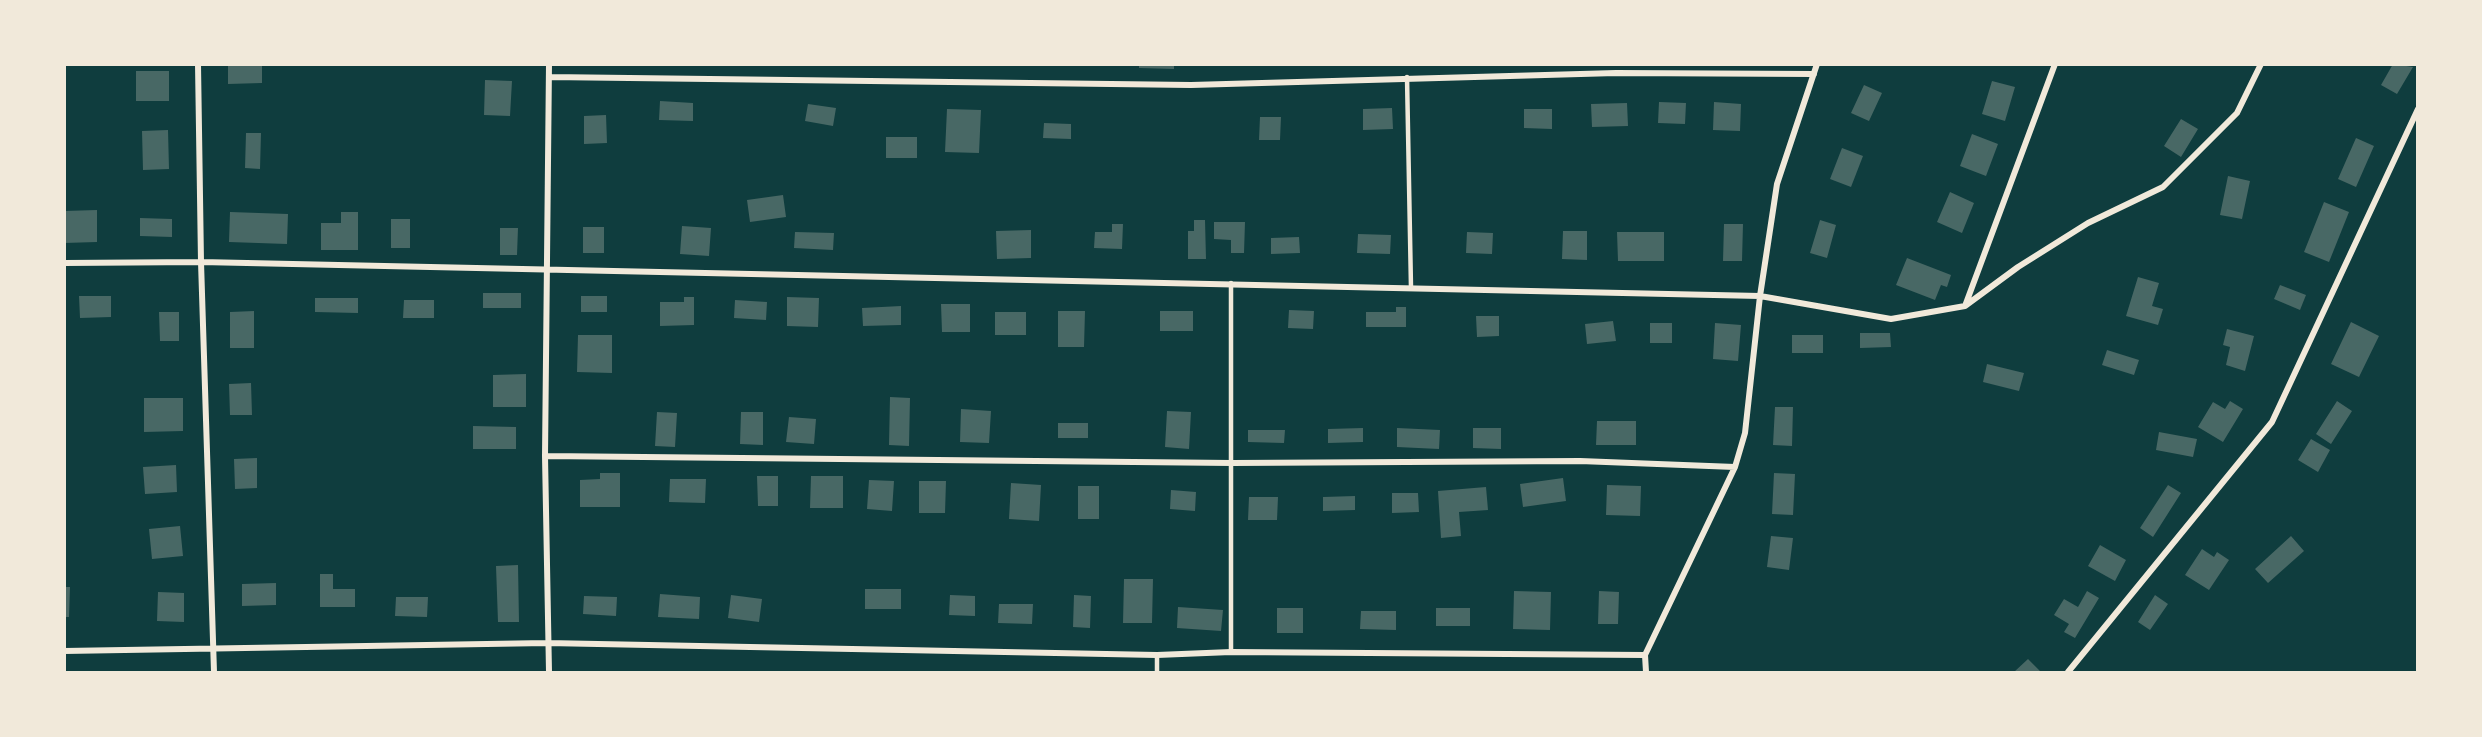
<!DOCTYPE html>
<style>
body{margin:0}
#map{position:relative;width:2482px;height:737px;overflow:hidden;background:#0f3d3e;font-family:Spectral,serif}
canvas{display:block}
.frame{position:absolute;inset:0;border:66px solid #f1e9da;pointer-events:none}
</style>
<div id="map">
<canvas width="2482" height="737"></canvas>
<div class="frame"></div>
</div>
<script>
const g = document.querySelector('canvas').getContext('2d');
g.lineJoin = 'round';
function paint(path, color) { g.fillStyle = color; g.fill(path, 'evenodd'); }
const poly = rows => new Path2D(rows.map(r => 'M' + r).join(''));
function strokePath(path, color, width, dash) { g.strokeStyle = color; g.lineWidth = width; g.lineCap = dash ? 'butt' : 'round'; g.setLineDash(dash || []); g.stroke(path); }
const building = poly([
 [228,64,262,64,262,83,228,84],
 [1139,64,1174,64,1174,69,1139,68],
 [2393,64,2413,67,2397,94,2381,85],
 [136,71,169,71,169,101,136,101],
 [485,80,512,81,510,116,484,115],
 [1992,81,2015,87,2005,121,1982,114],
 [1864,85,1882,93,1869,121,1851,113],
 [660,101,693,103,693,121,659,120],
 [1659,102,1686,103,1685,124,1658,123],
 [1714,102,1741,104,1740,131,1713,130],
 [1627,103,1628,126,1592,127,1591,104],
 [808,104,836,108,833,126,805,121],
 [1392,108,1393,129,1363,130,1363,109],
 [947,109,981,110,979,153,945,152],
 [1524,109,1552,109,1552,129,1524,128],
 [606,115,607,143,584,144,584,116],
 [1260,117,1281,117,1280,140,1259,140],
 [2181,119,2198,129,2181,157,2164,146],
 [1044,123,1071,124,1071,139,1043,138],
 [168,130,169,169,143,170,142,131],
 [246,133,261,133,260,169,245,168],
 [1972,134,1998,144,1986,176,1960,166],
 [886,137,917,137,917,158,886,158],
 [2356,138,2374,146,2356,187,2338,179],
 [1842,148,1863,156,1851,187,1830,179],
 [2228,176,2250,181,2242,219,2220,215],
 [1950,192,1974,203,1962,233,1937,222],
 [783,195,786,217,750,222,747,200],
 [2324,202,2349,212,2329,262,2304,252],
 [97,210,97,242,64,243,64,211],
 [230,212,288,214,287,244,229,242],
 [341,212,358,212,358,250,321,250,321,223,341,223],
 [140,218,172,219,172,237,140,236],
 [391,219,410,219,410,248,391,248],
 [1194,220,1205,220,1206,259,1188,259,1188,231,1194,231],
 [1820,220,1836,225,1827,258,1810,253],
 [1214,222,1245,222,1244,253,1231,253,1231,240,1214,239],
 [1112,224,1123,224,1122,249,1094,248,1095,232,1112,232],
 [1724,224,1743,224,1742,261,1723,261],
 [682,226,711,228,709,256,680,254],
 [583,227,604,227,604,253,583,253],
 [500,228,518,228,517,255,500,255],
 [1031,230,1031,258,997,259,996,231],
 [1563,231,1587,231,1587,260,1562,259],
 [795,232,834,233,833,250,794,248],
 [1467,232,1493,233,1492,254,1466,253],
 [1617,232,1664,232,1664,261,1618,261],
 [1358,234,1391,235,1390,254,1357,253],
 [1299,237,1300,253,1271,254,1271,238],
 [1907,258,1951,275,1947,287,1941,285,1935,300,1896,285],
 [2138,277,2159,283,2152,306,2163,309,2158,325,2126,316],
 [2280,285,2306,295,2300,310,2274,299],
 [483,293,521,293,521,308,483,308],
 [79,296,111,296,111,317,80,318],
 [581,296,607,296,607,312,581,312],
 [684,297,694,297,694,325,660,326,660,302,684,302],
 [787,297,819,298,818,327,787,326],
 [315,298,358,298,358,313,315,312],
 [404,300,434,300,434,318,403,318],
 [735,300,767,302,766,320,734,318],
 [941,304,970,304,970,332,942,332],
 [901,306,901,325,863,326,862,308],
 [1396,307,1406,307,1406,327,1366,327,1366,312,1396,312],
 [1289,310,1314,311,1313,329,1288,328],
 [254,311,254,348,230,348,230,312],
 [1058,311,1085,311,1084,347,1058,347],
 [1160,311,1193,311,1193,331,1160,331],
 [159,312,179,312,179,341,160,341],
 [995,312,1026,312,1026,335,995,335],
 [1476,316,1499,316,1499,336,1477,337],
 [1613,321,1616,341,1587,344,1585,324],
 [2351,322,2379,336,2359,377,2331,364],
 [1650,323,1672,323,1672,343,1650,343],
 [1715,323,1741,325,1738,361,1713,359],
 [2227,329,2254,336,2245,371,2226,365,2230,347,2223,345],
 [1860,333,1890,333,1891,347,1860,348],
 [578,335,612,335,612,373,577,372],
 [1792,335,1823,335,1823,353,1792,353],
 [2107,350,2139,360,2134,375,2102,365],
 [1987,364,2024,373,2019,391,1983,382],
 [526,374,526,407,493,407,493,375],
 [251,383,252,415,230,415,229,384],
 [890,397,910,398,909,446,889,445],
 [144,398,183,398,183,431,144,432],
 [2230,401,2243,409,2223,442,2198,427,2213,402,2225,409],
 [2337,401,2352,411,2331,444,2316,434],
 [1775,407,1793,407,1792,446,1773,445],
 [961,409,991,411,989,443,960,442],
 [1167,411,1191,412,1189,449,1165,447],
 [657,412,677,413,675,447,655,446],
 [741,412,763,412,763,445,740,444],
 [789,417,816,419,814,444,786,442],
 [1597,421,1636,421,1636,445,1596,445],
 [1058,423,1088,423,1088,438,1058,438],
 [473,426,516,427,516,449,473,449],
 [1363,428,1363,442,1328,443,1328,429],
 [1397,428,1440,430,1439,449,1397,447],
 [1473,428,1501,428,1501,449,1473,448],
 [1248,430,1285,430,1284,443,1248,442],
 [2159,432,2197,439,2193,457,2156,450],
 [2311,439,2330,450,2318,472,2298,460],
 [257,458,257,488,235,489,234,459],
 [176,465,177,492,145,494,143,467],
 [600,473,620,473,620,507,580,507,580,480,600,479],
 [1774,473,1795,474,1793,515,1772,514],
 [757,476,778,476,778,506,758,506],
 [811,476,843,476,843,508,810,508],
 [1563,478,1566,501,1523,507,1520,484],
 [670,479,706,479,705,503,669,502],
 [869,480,894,481,892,511,867,509],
 [919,481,946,481,945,513,919,513],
 [1011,483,1041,485,1039,521,1009,519],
 [1607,485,1641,486,1640,516,1606,515],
 [2168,485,2181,493,2153,537,2140,528],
 [1078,486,1099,486,1099,519,1078,519],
 [1486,487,1488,510,1459,512,1461,536,1441,538,1438,491],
 [1171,490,1196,492,1195,511,1170,509],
 [1392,493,1418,493,1419,512,1392,513],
 [1355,496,1355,510,1323,511,1323,497],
 [1249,497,1278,497,1277,520,1248,520],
 [180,526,183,556,152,559,149,529],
 [1771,536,1793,538,1789,570,1767,567],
 [2291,536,2304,551,2268,583,2255,569],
 [2100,545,2126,560,2115,581,2088,566],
 [2202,549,2214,557,2217,552,2229,560,2209,590,2185,575],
 [518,565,519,622,498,622,496,566],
 [320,574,333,574,333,589,355,589,355,607,320,607],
 [1124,579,1153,579,1152,623,1123,623],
 [276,583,276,605,242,606,242,584],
 [64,587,70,587,69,617,64,617],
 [865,589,901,589,901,609,865,609],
 [1514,591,1551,592,1550,630,1513,629],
 [1599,591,1619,592,1618,624,1598,624],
 [2087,591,2099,598,2075,638,2064,632,2069,624,2054,615,2064,599,2078,607],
 [158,592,184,593,184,622,157,621],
 [660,594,700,597,699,619,658,617],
 [731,595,762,599,759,622,728,618],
 [950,595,975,596,975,616,949,615],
 [1074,595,1091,596,1090,628,1073,627],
 [2155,595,2168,604,2150,630,2138,622],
 [584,596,617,597,616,616,583,614],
 [396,597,428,597,427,617,395,616],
 [999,604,1033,604,1032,624,998,623],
 [1178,607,1223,610,1221,631,1177,628],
 [1277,608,1303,608,1303,633,1277,633],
 [1436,608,1470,608,1470,626,1436,626],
 [1361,611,1396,611,1396,630,1360,629],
 [2028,659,2041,672,2014,672]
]);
const service = poly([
 [1407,77,1411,288],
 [1231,652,1231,283],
 [1157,672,1157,655]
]);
const minor = poly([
 [198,64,201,262,214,672],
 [549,77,1191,85,1616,73,1814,74],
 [64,263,201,262,1760,296,1891,319,1965,306,2018,267,2088,223,2163,187,2237,113,2261,64],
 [1965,306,2055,64],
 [545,456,1232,463,1580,461,1735,467],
 [64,651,547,643,1157,655,1231,652,1645,655],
 [549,672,545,456,549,64],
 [1646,672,1645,655,1735,467,1745,433,1760,296,1777,184,1817,64],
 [2068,672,2272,422,2418,109]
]);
paint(building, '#486865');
strokePath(service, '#f1e9da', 4.5);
strokePath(minor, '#f1e9da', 6);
</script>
